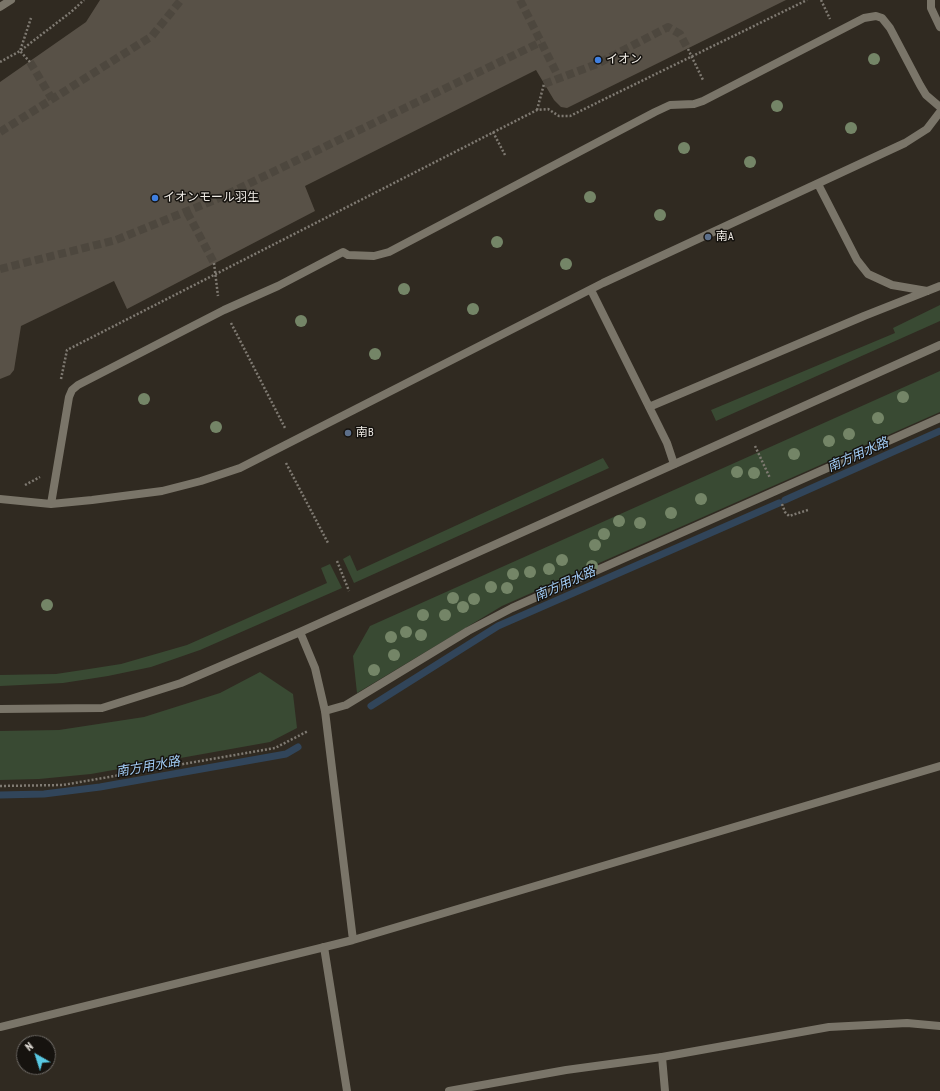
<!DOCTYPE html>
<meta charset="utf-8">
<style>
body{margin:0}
#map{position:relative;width:940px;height:1091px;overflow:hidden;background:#302a21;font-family:"PT Sans Narrow",sans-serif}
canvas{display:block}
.north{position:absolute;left:16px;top:1035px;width:40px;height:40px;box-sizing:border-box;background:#16130f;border:1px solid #6d6965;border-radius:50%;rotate:321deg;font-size:11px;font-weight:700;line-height:16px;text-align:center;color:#efebe5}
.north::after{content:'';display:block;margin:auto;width:14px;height:18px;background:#58c9e3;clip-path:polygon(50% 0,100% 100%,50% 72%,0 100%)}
</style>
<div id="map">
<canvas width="940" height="1091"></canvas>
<div class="north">N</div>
</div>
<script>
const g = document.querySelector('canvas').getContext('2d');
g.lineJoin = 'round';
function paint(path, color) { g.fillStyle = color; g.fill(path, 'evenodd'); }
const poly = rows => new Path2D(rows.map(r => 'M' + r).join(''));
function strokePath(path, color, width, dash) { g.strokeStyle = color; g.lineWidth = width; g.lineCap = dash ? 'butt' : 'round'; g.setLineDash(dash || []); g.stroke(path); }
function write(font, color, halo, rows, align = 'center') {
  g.font = font + ' "PT Sans Narrow","Noto Sans JP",sans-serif'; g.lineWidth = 3; g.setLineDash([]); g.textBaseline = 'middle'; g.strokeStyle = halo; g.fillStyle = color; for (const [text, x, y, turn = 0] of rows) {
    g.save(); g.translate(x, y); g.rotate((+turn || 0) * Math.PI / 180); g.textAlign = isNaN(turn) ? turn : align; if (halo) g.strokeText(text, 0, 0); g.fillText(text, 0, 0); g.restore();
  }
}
const green = poly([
 [940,305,940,321,716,421,711,410,895,333,893,328],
 [940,371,940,412,502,606,357,693,353,656,370,626],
 [603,458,609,468,354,583,343,559,350,555,357,571],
 [330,564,342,588,200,650,151,667,108,676,63,683,0,686,0,675,56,674,89,669,121,664,187,645,327,583,321,568],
 [260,672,293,694,297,728,270,742,91,774,39,779,0,780,0,731,59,730,144,717,220,693]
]);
const stream = poly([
 [785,500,940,431],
 [371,706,498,626,779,503],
 [0,795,44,794,100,787,286,754,298,747]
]);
const building = poly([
 [100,0,786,0,567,108,561,107,554,100,536,70,305,186,315,211,127,309,114,281,21,326,14,370,10,375,0,379,0,82,86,22]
]);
const pedestrianTunnel = poly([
 [520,0,559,78],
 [30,62,52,99],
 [544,84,597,64,668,27,680,34,688,49],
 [0,132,152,36,181,0],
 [187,212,214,263],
 [0,269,116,240,217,199,541,42]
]);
const path = poly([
 [821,0,830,19],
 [688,49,703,80],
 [0,62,20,51,71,12,84,0],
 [30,62,20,51,31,18],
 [537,110,544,84],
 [493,132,505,155],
 [214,263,218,296],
 [231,323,285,428],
 [61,379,67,350,537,110,548,109,559,116,570,116,807,0],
 [755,446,770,478],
 [286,463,328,543],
 [25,485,40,477],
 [782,504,785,512,789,516,808,510],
 [337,561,349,591],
 [0,786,63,785,275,748,308,731]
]);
const service = poly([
 [931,0,931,8,940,27],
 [0,7,11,0],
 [818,184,857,260,868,274,892,285,927,291],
 [591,290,667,443,674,464],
 [649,407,864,316,940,286],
 [0,499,51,504,92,500,162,491,201,481,240,468,603,283,905,143,927,129,940,112],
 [51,504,69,397,72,390,78,385,224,310,278,286,343,252,348,255,374,256,389,252,655,112,670,105,694,104,703,101,864,18,876,16,882,18,890,28,920,85,926,95,940,107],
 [325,711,346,705,468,631,512,608,940,418],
 [324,947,347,1091],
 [662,1057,665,1091]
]);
const minor = poly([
 [449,1091,566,1070,662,1057,829,1027,907,1023,940,1026]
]);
const tertiary = poly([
 [300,632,315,668,325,711,353,940],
 [0,709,102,708,181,683,300,632,940,345],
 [0,1027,353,940,940,766]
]);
const trees = [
 [874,59],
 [777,106],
 [851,128],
 [684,148],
 [750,162],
 [590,197],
 [660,215],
 [497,242],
 [566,264],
 [404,289],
 [473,309],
 [301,321],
 [375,354],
 [903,397],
 [144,399],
 [878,418],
 [216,427],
 [849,434],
 [829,441],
 [794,454],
 [737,472],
 [754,473],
 [701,499],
 [671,513],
 [619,521],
 [640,523],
 [604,534],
 [595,545],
 [562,560],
 [592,566],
 [549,569],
 [530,572],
 [513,574],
 [491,587],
 [507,588],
 [453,598],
 [474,599],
 [47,605],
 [463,607],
 [423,615],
 [445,615],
 [406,632],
 [421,635],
 [391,637],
 [394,655],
 [374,670]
];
const markers = [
 [598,60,4,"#3f7fe0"],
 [155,198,4,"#3f7fe0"],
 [708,237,4,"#5c6f8a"],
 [348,433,4,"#5c6f8a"]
];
const poiNames = [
 ["イオン",606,60],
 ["イオンモール羽生",163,198],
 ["南A",716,237],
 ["南B",356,433]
];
const waterNames = [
 ["南方用水路",858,455,-24],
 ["南方用水路",565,584,-24],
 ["南方用水路",148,767,-10]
];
paint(green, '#394a33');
strokePath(stream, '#31455a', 7);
paint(building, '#585147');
strokePath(pedestrianTunnel, '#4d473e', 8, [8, 4]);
strokePath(path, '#7f7a72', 2.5, [2, 2]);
strokePath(service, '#7a7569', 8);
strokePath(minor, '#7a7569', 8);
strokePath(tertiary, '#7a7569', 8);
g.fillStyle = '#748567';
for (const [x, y] of trees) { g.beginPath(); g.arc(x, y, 6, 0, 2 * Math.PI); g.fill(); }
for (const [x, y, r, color] of markers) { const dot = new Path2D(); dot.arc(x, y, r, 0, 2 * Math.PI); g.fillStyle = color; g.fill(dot); strokePath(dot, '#16130f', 1.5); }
write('12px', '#efebe5', '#16130f', poiNames, 'left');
write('italic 13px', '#a1cbf4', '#16130f', waterNames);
</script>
